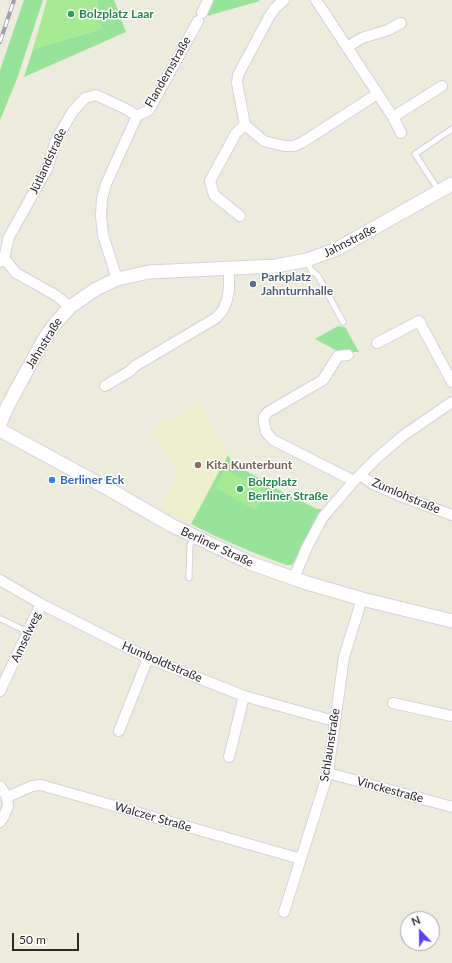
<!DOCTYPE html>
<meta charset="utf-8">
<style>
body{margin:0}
#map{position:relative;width:452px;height:963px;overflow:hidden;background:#ecebdc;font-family:Lato,sans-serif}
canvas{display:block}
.north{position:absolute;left:400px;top:911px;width:40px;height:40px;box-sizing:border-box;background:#fff;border:1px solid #aaa;border-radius:50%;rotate:338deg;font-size:11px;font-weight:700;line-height:16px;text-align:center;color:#2a2a2a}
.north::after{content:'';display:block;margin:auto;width:14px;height:18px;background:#5c3df8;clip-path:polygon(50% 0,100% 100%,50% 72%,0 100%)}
.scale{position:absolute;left:12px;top:933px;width:67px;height:18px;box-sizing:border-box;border:2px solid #2a2a2a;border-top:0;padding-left:5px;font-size:12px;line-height:14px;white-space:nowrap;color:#2a2a2a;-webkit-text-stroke:3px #fff;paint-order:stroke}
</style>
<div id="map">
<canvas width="452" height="963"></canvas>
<div class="north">N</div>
<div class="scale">50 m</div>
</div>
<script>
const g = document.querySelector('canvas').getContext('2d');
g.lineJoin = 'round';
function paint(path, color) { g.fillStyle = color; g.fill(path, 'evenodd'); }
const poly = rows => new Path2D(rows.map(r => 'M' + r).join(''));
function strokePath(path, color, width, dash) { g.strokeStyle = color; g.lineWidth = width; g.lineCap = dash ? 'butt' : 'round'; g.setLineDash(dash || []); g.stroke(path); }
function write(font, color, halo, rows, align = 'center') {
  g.font = font + ' Lato,sans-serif'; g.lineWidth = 3; g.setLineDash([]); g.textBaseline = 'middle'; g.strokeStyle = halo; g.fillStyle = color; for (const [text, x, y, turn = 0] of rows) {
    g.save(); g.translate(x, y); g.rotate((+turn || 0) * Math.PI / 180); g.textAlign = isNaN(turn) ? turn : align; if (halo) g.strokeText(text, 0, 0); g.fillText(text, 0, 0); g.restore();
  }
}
const education = poly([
 [199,404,228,455,191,524,161,507,178,474,153,430]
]);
const green = poly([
 [24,0,43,0,17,79,0,120,0,70],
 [97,0,114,0,126,32,24,77,33,49,101,29],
 [212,0,259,0,260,1,207,16],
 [338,326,345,327,359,352,339,352,315,339],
 [228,455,232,462,273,487,317,509,322,509,292,565,286,565,252,552,215,536,191,524]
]);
const pitch = poly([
 [47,0,97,0,101,29,33,49],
 [225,469,266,492,255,510,214,487]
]);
const service = poly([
 [439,191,415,154,452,129],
 [307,261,311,270,318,276,343,322],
 [189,578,190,545,194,536],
 [1,619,28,632]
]);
const minor = poly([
 [284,0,275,8,269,17,238,75,237,83,245,125,264,141,284,146,294,146,303,142,377,94],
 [316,0,393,117,401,133],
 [202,13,208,0],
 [347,47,362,38,388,30,401,23],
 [393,117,442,86],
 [240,216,214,195,210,181,236,133,245,125],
 [4,258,16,273,57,296,70,307],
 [0,262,4,258,9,237,48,167,55,142,73,111,85,98,96,95,126,109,137,116],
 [117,279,103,235,101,216,102,199,106,184,137,116,149,110,198,21],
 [377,343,419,321,452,382],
 [348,355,338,356,323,380,268,412,264,417,264,423,266,432,273,440,354,481],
 [105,386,130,371,135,366,216,318,223,310,227,300,229,289,229,269],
 [360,475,373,484,398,495,452,515],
 [294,578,307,547,323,517,354,481,378,457,404,435,452,402],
 [0,580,41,604,148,658,244,696,334,721],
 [0,691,41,604],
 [393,703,452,716],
 [119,731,148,658],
 [229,757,244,696],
 [328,773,452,807],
 [0,786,7,797,8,806,4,816,0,822],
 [7,797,32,786,41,785,301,859],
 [284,912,328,773,344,657,362,599]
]);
const tertiary = poly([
 [0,424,7,407,43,341,53,326,70,307,96,289,117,279,149,272,276,266,307,260,337,249,452,184],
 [0,430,114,492,171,525,250,563,307,583,362,599,452,621]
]);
const rail = poly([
 [0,42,14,0]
]);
const markers = [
 [71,14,4,"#2e9e5b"],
 [253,284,4,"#5c6f8a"],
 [198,465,4,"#8d6e63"],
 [52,480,4,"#3f7fe0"],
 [240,489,4,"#2e9e5b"]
];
const leisureNames = [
 ["Bolzplatz Laar",79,14],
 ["Bolzplatz",248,482],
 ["Berliner Straße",248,496]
];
const streetNames = [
 ["Flandernstraße",168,72,-60],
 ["Jütlandstraße",48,161,-65],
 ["Jahnstraße",350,241,-27],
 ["Jahnstraße",44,343,-58],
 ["Zumlohstraße",406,496,23],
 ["Berliner Straße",217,547,25],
 ["Amselweg",26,637,-65],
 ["Humboldtstraße",162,662,23],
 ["Schlaunstraße",330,745,-81],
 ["Vinckestraße",390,790,15],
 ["Walczer Straße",153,817,16]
];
const serviceNames = [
 ["Parkplatz",261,277],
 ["Jahnturnhalle",261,291]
];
const educationNames = [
 ["Kita Kunterbunt",206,465]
];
const shopNames = [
 ["Berliner Eck",60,480]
];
paint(education, '#edeecb');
paint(green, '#99e29a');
paint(pitch, '#a7ea94');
strokePath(service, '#d4d1e3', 7);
strokePath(minor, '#d4d1e3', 12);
strokePath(tertiary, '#d4d1e3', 15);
strokePath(service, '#fff', 5);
strokePath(minor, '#fff', 10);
strokePath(tertiary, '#fff', 13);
strokePath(rail, '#a39fb4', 4);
strokePath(rail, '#fff', 2.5, [8]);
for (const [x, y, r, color] of markers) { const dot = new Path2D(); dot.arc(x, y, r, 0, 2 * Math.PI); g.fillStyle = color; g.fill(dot); strokePath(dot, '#fff', 1.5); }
write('bold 12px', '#27864d', '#fff', leisureNames, 'left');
write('12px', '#2a2a2a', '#fff', streetNames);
write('bold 12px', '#4e5e75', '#fff', serviceNames, 'left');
write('bold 12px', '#785e54', '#fff', educationNames, 'left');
write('bold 12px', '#366cbe', '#fff', shopNames, 'left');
</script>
